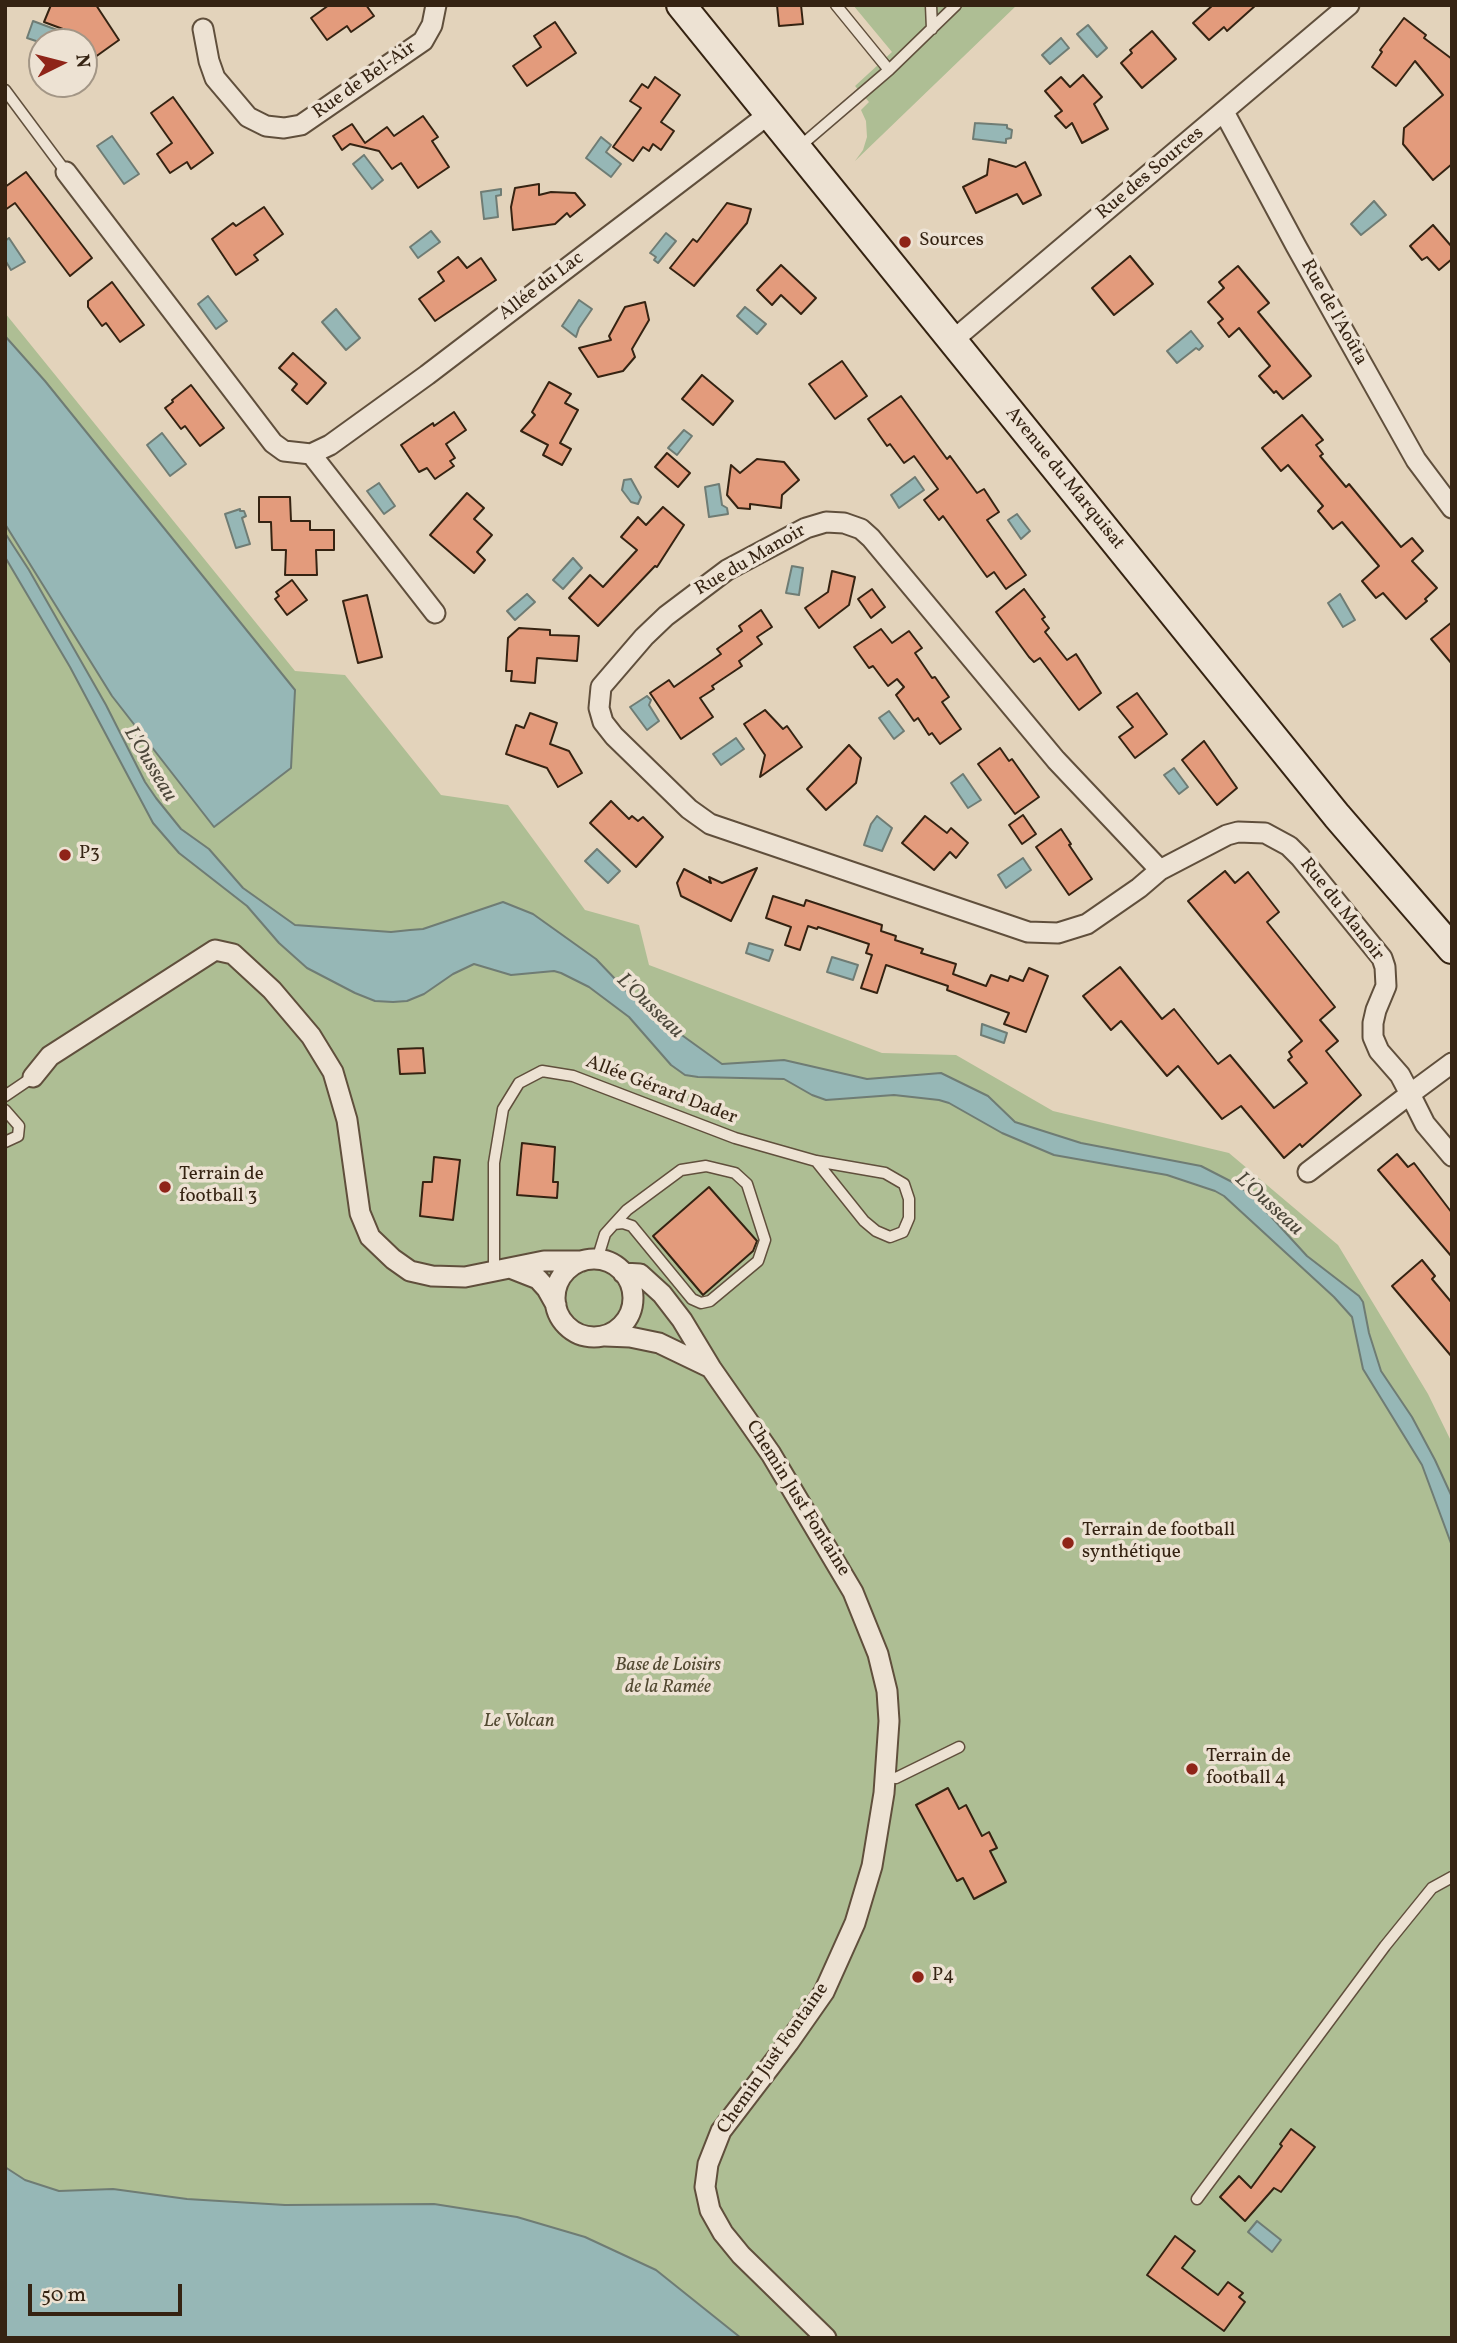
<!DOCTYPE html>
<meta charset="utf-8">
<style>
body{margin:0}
#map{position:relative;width:1457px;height:2343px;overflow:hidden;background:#e3d3bb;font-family:Vollkorn,serif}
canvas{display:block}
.frame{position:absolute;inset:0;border:7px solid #352312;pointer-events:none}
.north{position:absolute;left:28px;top:28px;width:70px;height:70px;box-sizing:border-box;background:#ede2d3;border:2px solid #a39686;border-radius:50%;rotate:84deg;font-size:19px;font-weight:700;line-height:28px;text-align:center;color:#352312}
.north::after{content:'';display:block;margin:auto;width:24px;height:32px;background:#8f2418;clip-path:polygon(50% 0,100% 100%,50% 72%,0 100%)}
.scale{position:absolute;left:28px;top:2284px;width:154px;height:32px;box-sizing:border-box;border:4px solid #352312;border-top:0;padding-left:9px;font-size:21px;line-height:24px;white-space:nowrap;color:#352312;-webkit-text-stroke:5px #ede2d3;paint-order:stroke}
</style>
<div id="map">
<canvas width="1457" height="2343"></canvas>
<div class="frame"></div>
<div class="north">N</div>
<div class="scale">50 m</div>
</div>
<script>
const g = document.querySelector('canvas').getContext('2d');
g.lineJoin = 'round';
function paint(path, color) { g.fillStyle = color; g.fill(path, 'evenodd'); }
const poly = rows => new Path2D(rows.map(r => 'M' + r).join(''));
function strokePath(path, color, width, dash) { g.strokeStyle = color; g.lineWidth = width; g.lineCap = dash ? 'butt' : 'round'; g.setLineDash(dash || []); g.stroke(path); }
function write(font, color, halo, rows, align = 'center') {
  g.font = font + ' Vollkorn,serif'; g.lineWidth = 7; g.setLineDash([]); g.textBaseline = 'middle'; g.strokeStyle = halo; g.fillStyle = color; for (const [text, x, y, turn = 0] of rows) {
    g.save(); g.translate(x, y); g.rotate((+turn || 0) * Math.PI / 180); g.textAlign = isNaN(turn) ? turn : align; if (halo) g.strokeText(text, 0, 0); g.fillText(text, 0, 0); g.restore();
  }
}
const green = poly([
 [853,5,1017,5,855,161,863,150,867,137,866,121,861,110,869,102,855,86,892,52],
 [5,313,295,671,345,675,441,795,508,805,585,910,639,925,649,965,882,1053,956,1055,1053,1111,1229,1153,1338,1245,1428,1394,1452,1443,1452,2338,5,2338]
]);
const water = poly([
 [33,21,68,34,65,42,42,43,27,38,33,21],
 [1088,25,1107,48,1097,57,1077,34,1088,25],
 [1061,38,1069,48,1050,64,1042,55,1061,38],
 [975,123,1007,125,1007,128,1012,130,1011,138,1006,139,1006,143,973,139,975,123],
 [112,136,139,174,124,184,97,146,112,136],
 [601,137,611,145,606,152,621,164,611,177,586,158,601,137],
 [364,155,383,180,372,189,353,164,364,155],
 [501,189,501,195,496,196,498,217,484,219,481,192,501,189],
 [1374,201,1386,215,1361,235,1351,224,1374,201],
 [431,231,440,242,418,258,410,247,431,231],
 [666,233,676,241,658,263,654,260,656,257,650,253,666,233],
 [9,238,25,262,11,270,5,260,5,241,9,238],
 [208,296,227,321,216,329,198,304,208,296],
 [579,300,592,309,579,328,576,337,562,326,579,300],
 [745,307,766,324,757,334,737,316,745,307],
 [336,309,360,338,346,350,322,322,336,309],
 [1191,331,1203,346,1199,350,1196,348,1177,363,1167,351,1191,331],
 [5,336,45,381,295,690,291,768,214,827,112,696,5,524,5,336],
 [684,430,692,436,677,455,668,448,684,430],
 [162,433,186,464,170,476,147,445,162,433],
 [915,477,924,490,899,508,891,495,915,477],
 [631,479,641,497,638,504,631,502,622,490,624,480,631,479],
 [379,483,395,506,384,514,367,491,379,483],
 [719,484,722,505,727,508,728,514,709,517,705,487,719,484],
 [240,509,240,511,244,511,246,516,242,518,250,544,236,548,225,514,240,509],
 [1017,514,1030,531,1021,539,1008,520,1017,514],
 [5,533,29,570,106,705,145,782,156,798,181,829,209,849,243,888,295,925,391,932,410,930,423,929,503,902,533,914,596,959,640,1005,722,1064,784,1060,867,1079,941,1073,988,1096,1015,1122,1081,1143,1201,1166,1238,1185,1252,1196,1307,1256,1359,1296,1363,1302,1369,1333,1381,1371,1412,1417,1435,1460,1452,1497,1452,1546,1422,1465,1363,1369,1352,1317,1334,1297,1224,1196,1215,1191,1167,1175,1054,1155,1002,1133,949,1103,939,1100,894,1095,826,1100,812,1095,784,1079,698,1077,685,1075,671,1065,629,1017,589,987,561,973,554,971,511,975,474,964,453,974,424,994,407,1001,393,1002,375,1001,355,993,307,968,279,943,247,906,179,853,153,823,70,667,5,557,5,533],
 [573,558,582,568,563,589,553,580,573,558],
 [792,566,803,568,799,595,786,593,792,566],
 [527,594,535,602,515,620,507,611,527,594],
 [1340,594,1355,620,1343,627,1328,603,1340,594],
 [647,696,651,700,649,705,659,721,647,730,630,707,647,696],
 [889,711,904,731,894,739,879,718,889,711],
 [736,738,744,749,721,765,713,754,736,738],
 [1174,768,1188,787,1179,794,1164,775,1174,768],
 [963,774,981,800,968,808,951,783,963,774],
 [877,816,892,828,882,851,864,845,871,824,877,816],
 [597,849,620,871,608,883,585,861,597,849],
 [1023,858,1031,870,1006,888,998,875,1023,858],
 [749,943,773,950,769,961,746,953,749,943],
 [832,957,858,965,853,980,827,972,832,957],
 [982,1024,1007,1033,1004,1043,981,1035,982,1024],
 [5,2167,25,2180,59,2191,113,2189,187,2199,285,2205,434,2204,517,2217,585,2237,656,2270,741,2338,5,2338,5,2167],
 [1257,2221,1281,2240,1272,2252,1248,2232,1257,2221]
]);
const building = poly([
 [51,5,96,5,119,40,84,65,84,42,67,42,71,32,44,22,51,5],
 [329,5,366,5,374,16,351,32,347,26,327,40,311,18,329,5],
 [777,5,801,5,803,24,779,26,777,5],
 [1213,5,1256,5,1227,31,1224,27,1209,40,1193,23,1213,5],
 [1404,18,1426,35,1424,38,1452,59,1452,164,1433,180,1403,144,1404,128,1443,95,1415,61,1396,86,1372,67,1382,52,1380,50,1404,18],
 [555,22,576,53,527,86,513,66,541,47,534,36,555,22],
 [1152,31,1176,59,1142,88,1121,63,1132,53,1130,50,1152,31],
 [1083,75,1102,97,1094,104,1108,129,1082,143,1072,123,1066,128,1055,116,1062,111,1045,91,1061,77,1070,87,1083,75],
 [655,77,680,95,661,122,674,131,661,150,653,144,649,151,643,147,633,161,613,147,641,108,630,101,642,84,648,88,655,77],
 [173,97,213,153,191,169,187,162,170,173,157,154,172,143,151,113,173,97],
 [423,116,438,137,432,141,449,167,418,188,401,163,392,169,379,151,350,144,342,150,333,136,352,124,365,143,387,127,394,136,423,116],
 [989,159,1016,167,1025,162,1041,195,1023,204,1017,194,976,213,963,187,987,175,989,159],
 [26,172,92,258,70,276,15,203,5,210,5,187,26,172],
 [539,184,539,195,551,192,575,193,585,205,570,217,567,213,555,224,513,230,511,207,515,188,539,184],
 [727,203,751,209,747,223,694,286,670,268,693,239,697,242,727,203],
 [264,207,283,234,254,255,258,260,236,275,212,239,233,223,236,226,264,207],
 [1433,225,1452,247,1452,259,1439,270,1427,257,1422,260,1410,246,1433,225],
 [1130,256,1153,284,1114,315,1092,288,1130,256],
 [458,257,467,268,481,258,496,280,435,321,419,299,444,281,438,272,458,257],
 [781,265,816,298,801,314,781,295,772,305,757,290,781,265],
 [1238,266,1269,303,1258,312,1311,376,1283,399,1276,391,1274,393,1259,376,1270,366,1239,328,1229,337,1218,323,1223,319,1208,302,1224,288,1219,282,1238,266],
 [112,282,144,325,120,342,106,323,102,326,88,307,88,301,112,282],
 [645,302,649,320,632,349,635,357,623,371,598,377,579,348,611,340,609,336,625,307,645,302],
 [293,353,326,383,307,404,292,390,297,384,279,368,293,353],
 [842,361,867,396,835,419,809,384,842,361],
 [702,375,733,401,713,425,682,399,702,375],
 [549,382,571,394,565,403,578,410,560,443,571,449,562,465,543,455,548,445,521,431,535,415,532,412,549,382],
 [191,385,224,428,200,446,185,426,181,429,165,408,173,402,172,400,191,385],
 [901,396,947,459,950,456,977,493,984,489,999,512,987,520,1026,575,1006,589,994,572,987,577,943,516,939,520,924,500,938,489,914,456,904,463,890,444,887,446,868,419,901,396],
 [454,412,466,430,446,444,455,458,450,461,454,466,435,479,427,468,419,472,401,445,433,423,434,426,454,412],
 [1302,415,1323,440,1316,445,1323,454,1320,456,1346,487,1349,484,1401,547,1412,538,1423,551,1412,561,1437,588,1425,599,1427,601,1406,619,1383,593,1376,598,1362,581,1379,566,1342,522,1333,529,1318,511,1323,506,1288,465,1281,471,1262,448,1302,415],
 [667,453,690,473,678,487,655,467,667,453],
 [757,459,784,462,799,480,782,495,781,508,750,504,750,509,738,508,727,495,731,465,740,473,757,459],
 [467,493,484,508,474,519,492,535,477,552,485,560,474,573,430,535,467,493],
 [259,497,290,497,291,521,310,521,310,530,334,530,334,550,316,550,317,575,285,575,286,550,272,550,271,522,259,522,259,497],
 [663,507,684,525,657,567,655,566,598,626,569,598,590,575,603,587,637,550,621,537,638,517,646,525,663,507],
 [832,571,855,577,849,605,819,628,805,608,828,592,832,571],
 [292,580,307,600,287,615,275,599,279,596,276,592,292,580],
 [872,589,885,607,871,618,858,599,872,589],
 [1024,589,1045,617,1042,619,1049,628,1045,632,1067,660,1076,654,1101,693,1079,710,1040,658,1034,662,1029,657,996,612,1024,589],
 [367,595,382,657,358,663,343,601,367,595],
 [761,610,772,627,757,637,762,644,739,661,742,666,712,686,714,689,700,698,713,717,681,739,650,693,669,680,674,687,721,654,717,649,742,631,739,626,761,610],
 [1452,622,1452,664,1431,639,1452,622],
 [519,628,550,630,550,635,579,636,577,661,537,658,535,683,511,681,512,671,506,671,508,638,519,628],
 [881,629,892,643,909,631,922,648,915,653,932,678,935,677,949,697,942,702,961,729,940,744,932,733,929,735,918,718,914,721,896,695,904,687,897,679,888,686,873,666,869,668,854,647,881,629],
 [1137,693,1167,734,1135,758,1119,737,1133,727,1117,707,1137,693],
 [765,710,783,729,787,726,802,747,760,777,765,755,744,724,765,710],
 [530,713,557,723,550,744,569,751,582,773,558,787,547,768,506,754,516,725,524,728,530,713],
 [1204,741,1237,788,1217,805,1182,760,1204,741],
 [849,745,861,758,856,783,826,810,807,789,849,745],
 [1000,748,1009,761,1012,759,1039,797,1015,814,978,764,1000,748],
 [611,801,629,819,632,816,638,821,643,817,663,837,636,867,590,823,611,801],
 [1023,815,1036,834,1022,844,1009,825,1023,815],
 [925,816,947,833,951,828,968,843,956,858,950,852,934,870,902,843,925,816],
 [1061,829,1071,844,1069,845,1092,879,1069,895,1036,847,1061,829],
 [757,868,731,921,681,896,677,883,684,869,711,883,709,877,722,883,757,868],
 [1225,871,1235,883,1248,872,1279,912,1267,922,1335,1007,1320,1020,1338,1041,1326,1051,1361,1095,1302,1147,1300,1144,1284,1158,1241,1106,1222,1119,1178,1066,1167,1076,1121,1021,1111,1030,1083,996,1120,967,1162,1019,1174,1009,1218,1064,1230,1055,1274,1108,1307,1083,1288,1060,1292,1057,1289,1052,1302,1041,1188,901,1225,871],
 [773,896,804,906,806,900,882,925,881,931,896,936,895,940,923,949,921,953,956,964,953,974,986,986,991,975,1008,981,1010,976,1023,981,1029,968,1048,976,1026,1032,1004,1024,1009,1013,947,990,948,986,886,965,877,993,861,988,872,955,866,953,869,944,818,927,817,929,808,926,800,950,785,945,791,927,766,918,773,896],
 [423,1048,425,1073,400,1074,398,1049,423,1048],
 [522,1143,555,1147,553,1182,558,1182,557,1198,517,1195,522,1143],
 [1397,1154,1408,1167,1414,1163,1452,1213,1452,1257,1378,1170,1397,1154],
 [434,1157,460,1160,453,1220,420,1216,423,1182,432,1182,434,1157],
 [709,1187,757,1241,753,1251,703,1295,653,1236,709,1187],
 [1422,1260,1435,1276,1432,1279,1452,1303,1452,1357,1392,1286,1422,1260],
 [948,1788,959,1809,966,1805,982,1836,989,1832,997,1848,990,1851,1006,1882,974,1899,963,1878,957,1881,916,1805,948,1788],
 [1291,2129,1315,2147,1281,2192,1274,2188,1245,2221,1220,2197,1239,2176,1251,2188,1282,2146,1280,2144,1291,2129],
 [1175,2236,1195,2251,1182,2268,1218,2295,1228,2282,1243,2293,1239,2297,1245,2302,1224,2331,1147,2275,1175,2236]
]);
const service = poly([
 [836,5,889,70],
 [931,5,932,29],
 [5,90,66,172],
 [798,148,889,70,956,5],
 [5,1096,33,1077],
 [5,1110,19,1126,18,1136,5,1142],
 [597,1260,605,1234,614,1224,627,1210,681,1170,706,1166,735,1173,747,1184,765,1240,758,1261,710,1301,701,1303,692,1299,632,1226,623,1223,614,1224],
 [494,1271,494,1163,503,1109,519,1083,542,1071,573,1076,735,1138,816,1161,885,1173,904,1184,909,1199,909,1218,903,1232,890,1237,876,1231,864,1221,816,1161],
 [886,1777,896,1778,959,1747],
 [1197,2199,1385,1946,1432,1888,1452,1877]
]);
const minor = poly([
 [203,29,209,61,215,78,248,117,266,126,284,128,301,125,423,41,432,25,436,5],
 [1224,112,1296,246,1416,460,1452,508],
 [66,172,273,443,284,451,311,454,330,445,427,375,769,114],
 [952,341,1349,5],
 [311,454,435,613],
 [1160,870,1056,760,871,538,861,529,844,523,826,522,806,528,727,570,666,616,644,637,601,687,599,708,603,722,614,736,689,809,710,824,1028,932,1058,933,1087,924,1139,888,1160,870,1227,835,1238,832,1265,833,1289,846,1300,857,1382,958,1385,967,1386,986,1376,1010,1373,1023,1373,1037,1379,1051,1400,1075,1410,1094,1452,1063],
 [33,1077,50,1056,215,950,233,954,272,990,311,1036,333,1072,347,1120,360,1213,370,1237,393,1259,410,1271,432,1276,465,1277,544,1261,582,1261],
 [1308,1172,1410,1094,1425,1124,1452,1156],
 '555 1298a39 39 0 1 1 78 0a39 39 0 1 1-78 0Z',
 [510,1268,538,1279,547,1289,556,1305],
 [623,1273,640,1274,662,1294,682,1320,711,1368,771,1454,853,1592,878,1654,887,1691,889,1721,884,1793,872,1866,855,1923,824,1992,789,2042,721,2131,708,2164,705,2187,710,2210,723,2233,741,2255,826,2338],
 [605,1336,630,1337,659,1343,711,1368]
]);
const secondary = poly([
 [681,5,1337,816,1452,949]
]);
const markers = [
 [905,242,7,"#8f2418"],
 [65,855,7,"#8f2418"],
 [165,1187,7,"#8f2418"],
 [1068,1543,7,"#8f2418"],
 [1192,1769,7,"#8f2418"],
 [918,1977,7,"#8f2418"]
];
const streetNames = [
 ["Rue de Bel-Air",365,81,-35],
 ["Rue des Sources",1151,174,-40],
 ["Allée du Lac",542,287,-37],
 ["Rue de l'Aoûta",1333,313,61],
 ["Avenue du Marquisat",1064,479,51],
 ["Rue du Manoir",751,561,-30],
 ["Rue du Manoir",1341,910,52],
 ["Allée Gérard Dader",661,1091,21],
 ["Chemin Just Fontaine",797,1499,58],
 ["Chemin Just Fontaine",774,2059,-55]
];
const poiNames = [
 ["Sources",919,242],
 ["P3",79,855],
 ["Terrain de",179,1176],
 ["football 3",179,1198],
 ["Terrain de football",1082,1532],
 ["synthétique",1082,1554],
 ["Terrain de",1206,1758],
 ["football 4",1206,1780],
 ["P4",932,1977]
];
const parkNames = [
 ["Base de Loisirs",668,1667],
 ["de la Ramée",668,1689],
 ["Le Volcan",519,1723]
];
const waterNames = [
 ["L'Ousseau",149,765,59],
 ["L'Ousseau",649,1007,44],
 ["L'Ousseau",1268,1205,42]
];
paint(green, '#aebe94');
paint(water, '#96b7b6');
strokePath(water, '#6f7c74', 2);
paint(building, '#e39b7c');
strokePath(building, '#352312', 2);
strokePath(service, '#604f3c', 13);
strokePath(minor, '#604f3c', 23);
strokePath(secondary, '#352312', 32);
strokePath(service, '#ede2d3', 10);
strokePath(minor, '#ede2d3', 19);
strokePath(secondary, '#ede2d3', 28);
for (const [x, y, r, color] of markers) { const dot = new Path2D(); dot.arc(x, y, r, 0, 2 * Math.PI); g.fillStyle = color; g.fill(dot); strokePath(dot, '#ede2d3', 2.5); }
write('19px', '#352312', '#ede2d3', streetNames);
write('19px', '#352312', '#ede2d3', poiNames, 'left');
write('italic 19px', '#534a32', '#ede2d3', parkNames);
write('italic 21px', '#4d483b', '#ede2d3', waterNames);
</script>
